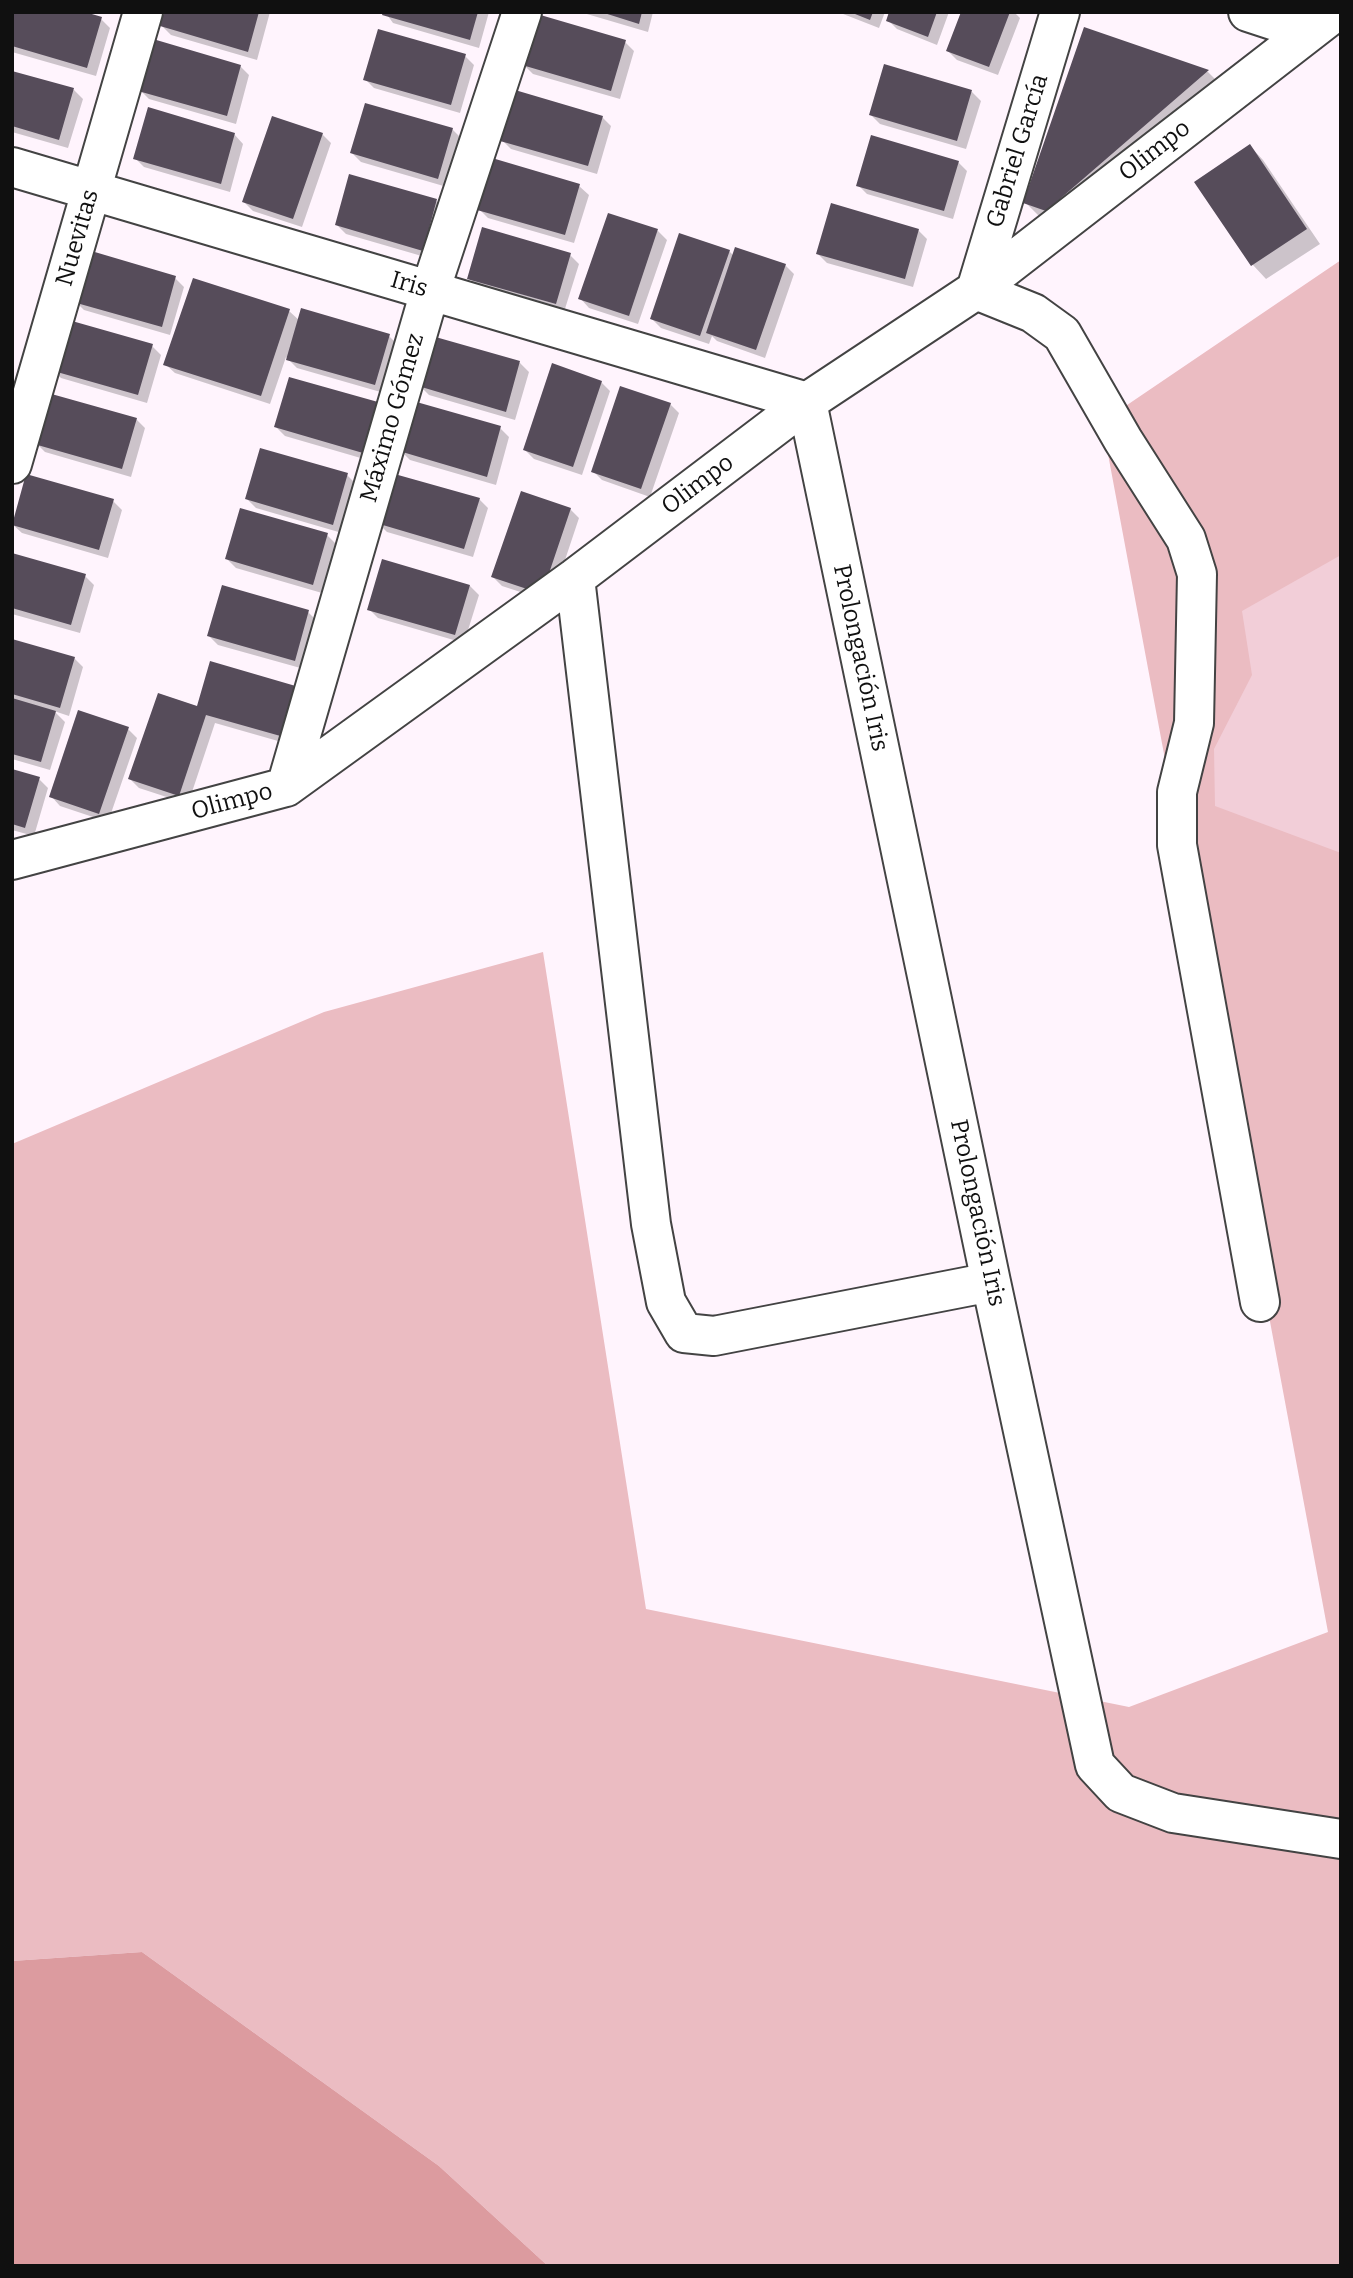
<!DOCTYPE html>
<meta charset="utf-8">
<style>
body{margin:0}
#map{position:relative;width:1353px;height:2278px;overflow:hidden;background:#fff4fd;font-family:Bitter,serif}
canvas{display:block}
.frame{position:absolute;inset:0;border:14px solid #101010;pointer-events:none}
</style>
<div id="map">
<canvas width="1353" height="2278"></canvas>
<div class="frame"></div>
</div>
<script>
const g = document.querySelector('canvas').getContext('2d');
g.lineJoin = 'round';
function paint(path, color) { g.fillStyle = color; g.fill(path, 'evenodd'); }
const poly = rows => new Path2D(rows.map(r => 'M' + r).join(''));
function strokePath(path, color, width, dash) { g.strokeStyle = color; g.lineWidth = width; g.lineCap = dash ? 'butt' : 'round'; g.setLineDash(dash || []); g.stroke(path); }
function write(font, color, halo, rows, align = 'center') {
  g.font = font + ' Bitter,serif'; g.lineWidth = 7; g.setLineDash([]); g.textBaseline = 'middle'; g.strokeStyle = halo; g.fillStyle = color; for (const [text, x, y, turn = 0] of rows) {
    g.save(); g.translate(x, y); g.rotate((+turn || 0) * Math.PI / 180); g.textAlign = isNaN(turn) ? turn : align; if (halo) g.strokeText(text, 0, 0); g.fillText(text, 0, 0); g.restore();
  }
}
const green = poly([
 [1341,260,1341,2266,548,2266,439,2166,142,1952,12,1961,12,1144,324,1012,543,952,646,1609,1129,1707,1328,1632,1102,422]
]);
const forest = poly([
 [142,1952,439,2166,548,2266,12,2266,12,1961]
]);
const pitch = poly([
 [1341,555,1341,853,1215,806,1214,749,1252,675,1242,611]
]);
const shadow = poly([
 [12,12,101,19,110,28,96,76,12,52],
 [166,12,270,12,257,60,171,35,162,26],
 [385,12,489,12,479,48,393,23],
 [580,12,653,12,648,32],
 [838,12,885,12,879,28],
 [891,12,949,12,937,45,897,29,888,20],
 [963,12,1014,12,1020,18,998,75,957,60,948,51],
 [1085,29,1208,72,1221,85,1060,224,1039,216,1025,202],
 [625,42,634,51,620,99,533,74,524,65],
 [465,56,474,65,460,113,374,88,365,79],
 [240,66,249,75,236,124,149,99,140,90],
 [12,73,74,90,83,99,68,148,12,132],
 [972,92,981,101,966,149,880,124,871,115],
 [602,117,611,126,597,174,511,149,502,140],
 [452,129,461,138,447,187,361,162,352,153],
 [234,134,243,144,230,192,144,167,135,158],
 [322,134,331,143,302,227,253,211,244,202],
 [1250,146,1263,160,1320,244,1266,279,1253,265,1196,182],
 [958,162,967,171,953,219,867,194,858,185],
 [579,186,589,195,574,243,488,218,479,209],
 [436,201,445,210,432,259,346,234,337,225],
 [609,215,658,231,667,240,638,324,589,308,580,298],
 [918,230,927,239,913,287,827,263,818,254],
 [729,251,734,256,785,265,794,274,765,358,717,341,712,336,709,344,661,328,652,319],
 [570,255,579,264,564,312,478,287,469,278],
 [175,278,184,287,170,335,84,310,75,301],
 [289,311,300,321,389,336,398,345,384,393,297,368,286,357,270,404,175,373,165,364],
 [434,338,520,363,529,372,515,420,429,395,420,386],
 [152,346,161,355,147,403,61,378,52,369],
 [290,379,371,461,285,436,276,427],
 [601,382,610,391,582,475,534,459,525,450],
 [670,404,679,413,650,497,602,480,593,471],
 [136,419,145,428,131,477,45,452,36,443],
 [500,428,509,437,496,485,410,460,401,451],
 [347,475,356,484,342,533,256,508,247,499],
 [479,499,488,508,473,557,387,532,378,523],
 [113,501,122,510,108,558,22,533,12,524],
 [570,509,579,518,551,602,502,586,493,577],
 [327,535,336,544,322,593,236,568,227,559],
 [12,554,85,576,94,585,80,633,12,614],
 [470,586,479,595,464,643,378,618,369,609],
 [308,612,317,621,304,669,218,645,209,636],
 [12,641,74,658,83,667,69,716,54,711,65,722,50,770,12,759],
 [211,663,292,745,215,723,188,804,139,788,130,779,198,708],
 [128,729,137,738,108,822,60,806,51,796],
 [12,771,39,779,48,788,34,836,12,830]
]);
const building = poly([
 [12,12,85,12,102,17,87,68,12,46],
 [164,12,259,12,248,52,160,26],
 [383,12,478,12,470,40,382,15],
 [601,12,642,12,639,24],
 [850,12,873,12,870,20],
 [889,12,937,12,928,37,886,21],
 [961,12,1010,12,989,67,946,51],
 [537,14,626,40,611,91,522,65],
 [1084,27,1209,70,1046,211,1023,203],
 [378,29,466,54,451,105,363,80],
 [153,39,241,65,227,116,138,91],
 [884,64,972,90,957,141,869,115],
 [12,71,74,88,59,140,12,126],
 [515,90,603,116,588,166,500,141],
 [365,103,453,128,438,179,350,153],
 [148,107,235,133,221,184,133,159],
 [272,116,323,133,293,219,242,202],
 [871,135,959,161,944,211,856,186],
 [1250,144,1307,229,1251,266,1194,182],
 [492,158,580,184,565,235,477,210],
 [349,174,437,199,423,251,335,225],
 [831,203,919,229,905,279,816,254],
 [608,213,658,229,629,316,578,299],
 [482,227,571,253,556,304,467,279],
 [679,233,730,250,700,336,650,319],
 [735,247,786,264,756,350,706,333],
 [88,250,176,276,162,327,73,302],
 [193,278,290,309,261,396,163,365],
 [301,308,390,334,375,385,286,360],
 [65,319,153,344,138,395,50,370],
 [432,336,520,361,506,412,418,386],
 [552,363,602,381,573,467,523,450],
 [289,377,378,402,363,453,274,427],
 [620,386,671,403,641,489,591,472],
 [48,393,137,418,122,469,34,444],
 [413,401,501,426,487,477,399,451],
 [260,448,348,473,333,525,245,499],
 [391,473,480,498,464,549,376,523],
 [26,474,114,499,99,550,12,525],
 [521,491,571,508,542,594,491,577],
 [240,508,328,533,313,585,225,559],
 [12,553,86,574,71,625,12,608],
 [382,559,470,585,455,635,367,610],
 [222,585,309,610,295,661,207,636],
 [12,639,75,657,60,708,12,694],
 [210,661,299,687,284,737,206,715,179,796,128,779,158,693,197,706],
 [12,698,56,711,41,762,12,754],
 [78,710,129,727,99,814,49,797],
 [12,769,40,777,25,828,12,824]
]);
const minor = poly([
 [1060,12,976,290,1033,313,1062,334,1123,440,1186,539,1197,574,1194,723,1177,792,1177,845,1260,1302],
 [1248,12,1309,32],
 [12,167,807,402,991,1282,1095,1765,1121,1793,1173,1813,1341,1839],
 [12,464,143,12],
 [575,578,651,1224,666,1302,684,1333,714,1336,991,1282],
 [286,787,430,291,522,12],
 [12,860,286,787,575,578,807,402,976,290,1335,12]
]);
const streetNames = [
 ["Gabriel García",1018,151,-73],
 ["Olimpo",1155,151,-38],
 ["Nuevitas",78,238,-74],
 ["Iris",409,285,16],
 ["Máximo Gómez",393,418,-74],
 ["Olimpo",698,485,-37],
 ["Prolongación Iris",860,658,78],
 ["Olimpo",232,802,-15],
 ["Prolongación Iris",977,1213,78]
];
paint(green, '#ebbcc2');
paint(forest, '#dc9b9f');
paint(pitch, '#f2ced8');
paint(shadow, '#0003');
paint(building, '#564c5a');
strokePath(minor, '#434343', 42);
strokePath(minor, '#fff', 38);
write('24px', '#101010', '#fff', streetNames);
</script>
